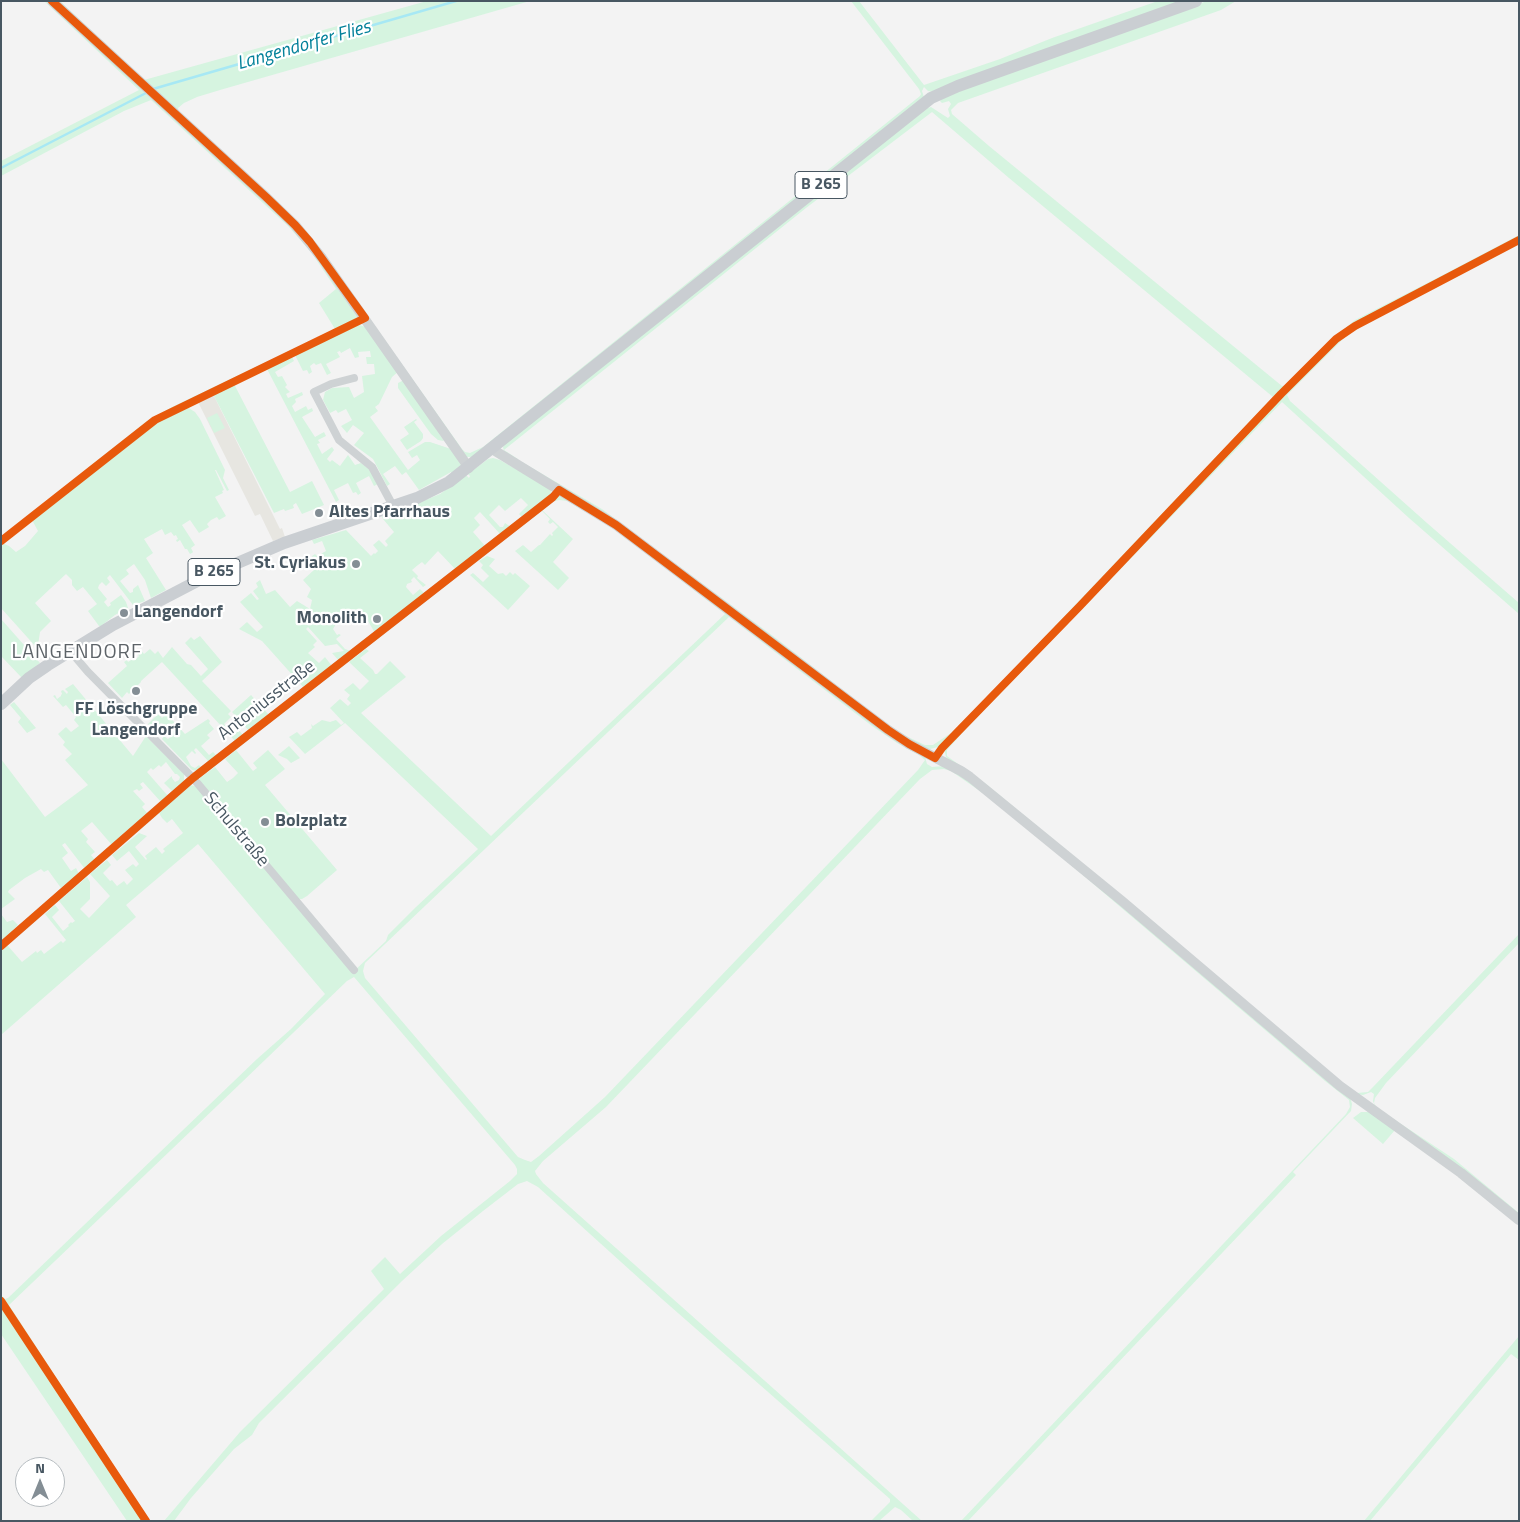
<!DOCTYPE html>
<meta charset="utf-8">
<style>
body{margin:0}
#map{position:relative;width:1520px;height:1522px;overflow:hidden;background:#f3f3f3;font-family:"Titillium Web",sans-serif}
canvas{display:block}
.frame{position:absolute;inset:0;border:2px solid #485762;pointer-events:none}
.north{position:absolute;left:15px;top:1457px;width:50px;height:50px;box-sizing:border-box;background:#fff;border:1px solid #b6bcc0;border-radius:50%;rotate:0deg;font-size:14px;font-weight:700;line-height:20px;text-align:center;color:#485762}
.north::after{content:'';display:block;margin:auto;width:18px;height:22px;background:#848e95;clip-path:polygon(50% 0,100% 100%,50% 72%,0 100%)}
</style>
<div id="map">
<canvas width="1520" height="1522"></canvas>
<div class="frame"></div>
<div class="north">N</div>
</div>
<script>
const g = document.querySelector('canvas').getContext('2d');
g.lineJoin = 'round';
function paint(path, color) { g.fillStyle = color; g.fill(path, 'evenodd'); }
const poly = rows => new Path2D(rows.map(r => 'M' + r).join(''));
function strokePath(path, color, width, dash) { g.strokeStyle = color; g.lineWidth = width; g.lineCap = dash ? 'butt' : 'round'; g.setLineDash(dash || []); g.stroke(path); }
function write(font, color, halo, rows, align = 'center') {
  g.font = font + ' "Titillium Web",sans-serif'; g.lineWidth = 4.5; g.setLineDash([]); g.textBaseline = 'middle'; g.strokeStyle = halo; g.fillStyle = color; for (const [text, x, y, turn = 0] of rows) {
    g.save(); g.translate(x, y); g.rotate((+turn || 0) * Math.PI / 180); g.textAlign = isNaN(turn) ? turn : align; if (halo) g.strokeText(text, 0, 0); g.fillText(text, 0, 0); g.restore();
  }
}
const commercial = poly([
 [213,394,280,529,282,528,285,537,273,541,260,514,255,516,198,402]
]);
const green = poly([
 [44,1,49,1,298,232,359,319,172,409,147,423,1,538,1,537,147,421,172,407,335,329,319,303,336,289,311,252,288,226,151,100,124,111,1,176,1,161,139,90],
 [55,1,60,1,144,80,427,1,530,1,220,90,197,97,184,103,178,108,179,112,188,122,271,196,306,231,328,260,462,449,465,452,470,453,483,447,920,96,921,94,919,89,851,1,859,1,924,85,1000,59,1052,38,1155,2,1154,1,1183,1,965,79,933,92,928,91,924,87,922,91,924,97,922,99,479,454,472,457,466,457,460,451,318,249,294,221,186,123],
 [1207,1,1236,1,1221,10,958,103,951,110,952,114,989,146,1282,386,1286,385,1336,336,1355,320,1439,277,1519,235,1519,244,1364,325,1346,336,1287,395,1290,401,1427,523,1519,603,1519,614,1409,518,1282,402,966,729,947,750,947,756,986,784,1138,909,1340,1081,1357,1093,1368,1092,1373,1087,1519,934,1519,943,1386,1083,1375,1098,1374,1103,1377,1108,1454,1159,1519,1213,1519,1217,1439,1153,1376,1109,1373,1101,1374,1094,1371,1092,1363,1095,1355,1094,1336,1080,1131,905,984,785,949,760,946,757,944,749,938,747,930,749,923,747,898,735,634,535,594,507,522,465,522,462,602,509,777,639,888,725,906,736,925,745,933,745,951,733,979,706,1273,397,1009,178,932,112,806,208,504,450,518,459,514,460,504,452,503,447,505,444,924,109,931,107,948,118,950,116,948,109,951,104,949,101,942,103,940,101,944,96],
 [359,325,366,327,399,371,392,377,379,404,375,407,378,411,370,417,408,470,420,460,417,455,412,458,408,452,425,442,430,442,454,450,460,461,461,466,452,474,451,472,419,490,406,472,402,475,395,466,383,474,390,484,387,486,373,459,354,445,364,433,353,425,347,433,341,426,352,420,346,409,338,413,336,410,330,413,323,400,325,392,332,388,349,387,354,398,364,392,362,376,375,374,374,364,367,364,366,357,371,357,370,351,358,352,359,357,355,358,350,348,341,353,340,351,337,352,340,357,326,364,331,373,327,375,321,363,316,365,314,363,310,366,312,372,309,374,307,370,303,371,295,355,346,330],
 [292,357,294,361,275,372,278,377,282,376,287,385,285,387,290,392,286,394,288,398,302,392,303,395,295,399,296,402,292,406,295,412,306,406,308,410,312,408,313,411,302,417,315,437,324,432,326,436,318,440,320,443,317,444,322,454,332,447,334,450,327,459,330,462,332,460,340,466,348,455,355,465,361,463,369,469,378,484,374,486,369,476,356,483,361,493,358,495,356,492,353,493,348,483,334,490,339,500,336,502,267,369],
 [404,380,444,441,438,440,431,434,398,388,398,383],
 [234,384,290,492,312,481,324,505,302,514,296,503,293,505,294,508,285,511,284,509,274,513,213,394],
 [187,407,195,412,200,419,225,470,223,478,229,490,227,491,216,470,215,470,224,490,222,491,223,493,215,497,226,516,219,520,217,517,211,520,207,524,209,527,199,533,190,520,182,525,195,545,191,548,193,552,192,553,190,554,187,549,185,549,180,540,177,542,176,540,178,539,176,535,174,536,171,532,165,535,162,529,144,539,153,553,146,558,166,590,151,598,145,580,134,564,126,570,129,574,120,581,130,593,133,592,133,589,138,585,145,601,133,605,110,575,107,578,110,582,106,586,102,582,99,585,98,588,107,599,104,602,108,607,111,605,110,603,121,595,126,602,128,608,115,615,101,626,99,626,88,611,97,604,83,587,77,591,72,585,72,580,66,574,35,603,51,621,40,632,38,645,36,647,1,608,1,544,2,543,9,546,16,552,25,546,38,531,32,520,152,424],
 [217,413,225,428,214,433,207,418],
 [416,419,417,420,414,422,423,434,423,438,421,441,407,450,400,440,409,434,404,427],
 [493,458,500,460,551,489,551,494,523,518,519,514,528,505,521,498,505,511,499,505,489,515,500,527,503,527,505,523,511,527,501,535,480,512,474,518,480,525,473,532,486,547,456,570,438,551,425,565,422,562,418,565,412,570,418,576,417,578,426,585,423,587,414,577,411,580,412,582,407,584,406,587,413,595,420,589,425,594,375,633,365,616,349,624,344,619,342,620,341,619,335,623,336,624,333,629,337,635,339,634,341,635,336,639,345,649,351,651,339,661,332,653,344,651,337,644,325,646,308,627,306,629,317,641,313,645,315,647,308,653,319,663,325,657,332,666,304,688,262,641,239,629,247,622,257,632,263,627,240,602,251,593,257,600,259,599,253,591,258,587,256,583,260,580,266,594,275,590,290,607,297,601,310,609,312,600,307,597,311,589,303,580,315,569,310,561,313,559,312,556,315,554,314,553,317,556,326,551,322,541,314,544,312,540,346,530,371,556,374,553,375,554,378,551,373,545,379,540,386,547,388,545,385,541,394,532,383,519,381,514,423,501,440,494,466,475,469,478,470,476,468,474,488,459],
 [560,495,614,527,925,757,927,764,932,767,944,766,979,787,1350,1097,1352,1104,1351,1111,1293,1172,1296,1175,968,1521,961,1521,1346,1114,1350,1107,1349,1100,1325,1081,1064,859,987,796,951,771,944,769,932,770,920,779,606,1107,543,1161,535,1171,536,1174,543,1183,922,1521,913,1521,901,1510,895,1507,879,1521,871,1521,890,1502,890,1499,662,1299,538,1187,527,1181,518,1184,483,1211,442,1244,402,1281,259,1423,252,1435,234,1449,191,1498,174,1521,164,1521,240,1432,384,1289,371,1271,385,1257,400,1274,441,1236,510,1181,517,1174,517,1169,515,1165,354,977,347,981,240,1084,9,1305,150,1521,127,1521,1,1334,1,1295,5,1299,8,1298,257,1059,291,1029,325,994,198,844,126,905,136,917,1,1035,1,949,6,946,8,946,22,962,36,951,37,953,41,950,44,954,61,941,63,943,66,940,45,914,55,905,59,910,52,917,63,931,69,926,68,925,71,922,72,923,75,921,59,901,87,877,90,882,90,899,80,909,89,918,110,896,90,874,107,860,111,865,103,873,110,881,112,880,117,886,124,881,127,885,133,879,125,870,133,864,136,867,139,864,129,851,117,861,112,855,139,833,147,836,135,847,146,860,147,859,145,856,156,847,162,854,165,851,163,849,183,833,172,819,167,823,162,818,159,813,188,785,196,786,353,972,386,941,388,935,416,907,478,849,345,723,305,754,289,737,297,732,301,736,312,728,311,724,313,726,322,720,330,722,336,720,341,725,344,723,330,708,340,699,348,706,351,703,347,699,350,695,344,690,353,683,360,690,369,681,349,662,366,649,369,651,360,658,373,670,375,674,377,674,390,661,406,677,361,713,491,836,725,614,610,526,567,501,559,500,551,502,542,510,573,539,553,562,569,578,558,590,515,551,523,545,531,552,539,545,540,545,550,534,552,536,553,535,552,533,558,527,553,522,550,524,548,522,550,519,541,510,558,496],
 [729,617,872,726,897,743,919,755,925,760,918,770,605,1097,539,1156,531,1162,525,1160,518,1157,365,978,363,971,365,963],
 [487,556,495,559,489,566,498,574,503,573,506,576,510,572,513,575,515,573,530,586,508,610,470,575,473,573,483,582,489,576,481,568,483,565,479,561],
 [1,619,40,663,22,678,1,656],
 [200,636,222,662,202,681,231,711,228,714,231,717,224,724,234,735,239,730,242,734,242,736,235,741,162,662,141,681,141,682,129,694,127,692,122,698,108,683,127,666,124,662,127,660,128,662,133,659,136,659,139,656,137,653,141,650,144,654,150,649,155,654,158,651,163,658,172,647,187,664,191,665,201,676,208,669,185,643,191,637,194,640],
 [73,684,133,756,146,736,184,774,184,782,173,792,164,783,172,776,172,778,175,782,179,780,180,777,177,774,175,774,166,762,161,767,159,765,153,770,151,768,147,772,168,796,161,802,143,782,140,784,143,788,139,791,137,789,133,791,145,804,142,807,148,814,112,845,92,822,81,831,88,839,86,842,95,852,91,855,95,860,85,869,65,843,62,845,68,853,62,858,71,871,76,868,78,872,78,874,61,888,48,870,44,872,41,869,25,878,9,890,8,892,15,899,1,909,1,785,2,784,1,759,45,817,88,785,65,760,72,754,63,745,65,742,58,734,66,727,71,732,79,726,74,720,76,717,66,705,63,707,53,696,55,695,57,699,61,696,61,695,62,694,61,691,63,690,67,694,68,692,65,689],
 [251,695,269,715,249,731,232,712],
 [14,702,36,728,27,733,18,722,21,718,10,705],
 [164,711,185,734,208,719,210,721,209,723,214,729,207,735,210,738,201,746,209,755,213,752,217,756,209,762,196,748,194,750,196,753,195,754,192,751,186,757,191,766,195,768,199,765,202,768,198,771,192,770,162,739,164,736,168,739,173,734,169,730,171,727,168,724,166,726,161,723,154,730,148,724,158,714,162,718,166,714],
 [289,746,300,758,291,763,287,759,278,755],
 [236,750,253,771,257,768,253,763,268,750,285,769,265,785,337,870,307,896,302,899,299,899,296,896,199,782,200,778,215,767,227,782,233,778,238,773,225,759],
 [1,914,7,922,13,920,18,925,11,932,12,934,1,944],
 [1361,1112,1369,1112,1395,1130,1383,1144,1353,1118],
 [1519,1336,1519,1360,1511,1354,1370,1521,1364,1521]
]);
const stream = poly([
 [153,89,456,1],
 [1,168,146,93]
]);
const minor = poly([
 [354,378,331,384,314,392,339,440,372,467,393,506],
 [71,652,88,672,193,778,354,970],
 [1,946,193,778,539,508,553,497,559,490]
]);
const tertiary = poly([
 [52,1,266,197,295,225,322,258,469,468],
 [492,449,616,525,888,730,909,744,961,771,970,777,1122,901,1340,1086,1461,1173,1519,1220]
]);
const primary = poly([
 [1,704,29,678,48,665,113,625,205,577,284,543,417,498,449,482,931,98,958,86,1196,1]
]);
const cycleway = poly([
 [1,541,155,420,365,318,310,242,295,225,266,197,52,1],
 [1,946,193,778,539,508,553,497,559,490,616,525,888,730,909,744,935,758,942,748,1079,607,1281,394,1336,339,1355,326,1519,240],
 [1,1301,146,1521]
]);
const markers = [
 [319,513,5,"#848e95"],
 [356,564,5,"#848e95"],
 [124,613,5,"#848e95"],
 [377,619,5,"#848e95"],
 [136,691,5,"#848e95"],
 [265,822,5,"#848e95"]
];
const shields = [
 [821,185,52],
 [214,572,52]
];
const shieldNames = [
 ["B 265",821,185],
 ["B 265",214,572]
];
const poiNames = [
 ["Altes Pfarrhaus",329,513],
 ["St. Cyriakus",346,564,"right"],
 ["Langendorf",134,613],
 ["Monolith",367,619,"right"],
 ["FF Löschgruppe",136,710,"center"],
 ["Langendorf",136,731,"center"],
 ["Bolzplatz",275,822]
];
const streetNames = [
 ["Antoniusstraße",267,701,-38],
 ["Schulstraße",236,830,50]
];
const waterNames = [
 ["Langendorfer Flies",304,46,-16]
];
const quarterNames = [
 ["LANGENDORF",77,653]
];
paint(commercial, '#e7e6e1');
paint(green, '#d6f4e0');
strokePath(stream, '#a7e8f4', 2.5);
strokePath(minor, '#ced2d4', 8);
strokePath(tertiary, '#ced2d4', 10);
strokePath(primary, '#caced2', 12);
strokePath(cycleway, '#e8590c', 8);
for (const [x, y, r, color] of markers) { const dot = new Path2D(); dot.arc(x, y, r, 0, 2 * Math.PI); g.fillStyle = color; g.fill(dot); strokePath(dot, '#fff', 2); }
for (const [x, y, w] of shields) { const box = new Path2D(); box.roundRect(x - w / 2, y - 13.5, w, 27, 4); g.fillStyle = '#fff'; g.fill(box); strokePath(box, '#485762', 1); }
write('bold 16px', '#485762', null, shieldNames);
write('bold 18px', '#485762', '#fff', poiNames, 'left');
write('18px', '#485762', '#fff', streetNames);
write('italic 19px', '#03819a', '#fff', waterNames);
g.letterSpacing = '1px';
write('20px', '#5d6368', '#fff', quarterNames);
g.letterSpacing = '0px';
</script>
